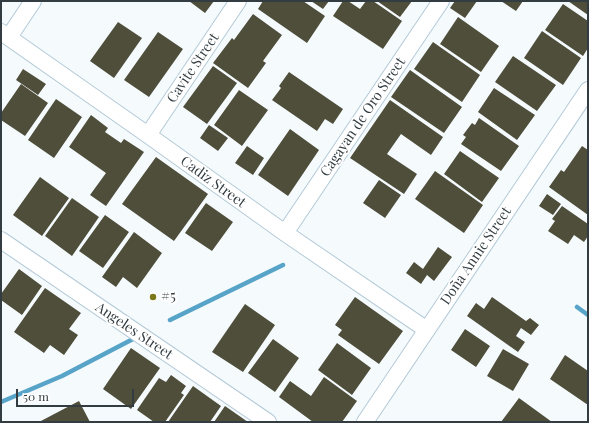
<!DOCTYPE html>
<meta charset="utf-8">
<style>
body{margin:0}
#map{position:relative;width:589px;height:423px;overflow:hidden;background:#f5fafd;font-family:"Playfair Display",serif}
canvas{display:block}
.frame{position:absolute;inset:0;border:2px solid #323c41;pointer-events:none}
.scale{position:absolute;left:16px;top:389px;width:118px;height:18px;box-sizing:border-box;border:2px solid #323c41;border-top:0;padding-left:5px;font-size:12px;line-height:14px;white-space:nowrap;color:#323c41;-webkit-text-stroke:3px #fff;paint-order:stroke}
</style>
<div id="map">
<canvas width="589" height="423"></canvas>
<div class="frame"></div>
<div class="scale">50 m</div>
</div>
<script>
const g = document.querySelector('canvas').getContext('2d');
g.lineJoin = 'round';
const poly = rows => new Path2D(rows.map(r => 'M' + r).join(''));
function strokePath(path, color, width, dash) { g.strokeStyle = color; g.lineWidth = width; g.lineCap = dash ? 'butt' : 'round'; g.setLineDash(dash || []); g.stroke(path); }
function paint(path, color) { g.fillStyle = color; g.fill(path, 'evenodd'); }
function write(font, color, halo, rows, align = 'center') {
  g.font = font + ' "Playfair Display",serif'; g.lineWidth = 4; g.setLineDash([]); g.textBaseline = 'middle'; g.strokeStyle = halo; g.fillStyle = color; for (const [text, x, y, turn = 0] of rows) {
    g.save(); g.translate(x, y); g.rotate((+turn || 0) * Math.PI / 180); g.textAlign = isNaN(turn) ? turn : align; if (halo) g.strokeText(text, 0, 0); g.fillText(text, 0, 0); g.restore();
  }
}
const stream = poly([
 [577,307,588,315],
 [170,320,283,265],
 [1,402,62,376,133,339]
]);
const building = poly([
 [189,1,214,1,205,13],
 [263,1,303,1,325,16,307,43,258,9],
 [311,1,329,1,323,9],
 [343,1,348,1,360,9,366,1,373,1,402,21,383,49,333,16],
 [377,1,412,1,400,17],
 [455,1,477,1,465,18,450,8],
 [501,1,523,1,516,11],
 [568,1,588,1,588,15],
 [563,4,588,21,588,48,583,56,545,30],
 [253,14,282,35,263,61,266,63,248,88,213,63,232,38,234,40],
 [458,17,499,46,481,72,440,44],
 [118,22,142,38,114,78,90,61],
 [542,31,581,58,563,85,524,58],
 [158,32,183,49,149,97,124,80],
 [433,42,480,75,462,102,414,69],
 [513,56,556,85,537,111,495,82],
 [213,66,237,83,207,124,183,107],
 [23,69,46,84,38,95,16,80],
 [410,70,462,107,444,133,391,97],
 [289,72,343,109,333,124,325,119,317,131,272,100,281,88,279,86],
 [21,84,48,103,25,136,1,120,1,113],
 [494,88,535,115,517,140,478,112],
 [239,90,268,110,242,146,214,125],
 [56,99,82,117,54,158,28,140],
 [390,100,443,137,431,155,401,134,387,154,417,174,404,194,350,158],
 [91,115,108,128,105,132,121,143,124,139,144,152,106,206,90,195,106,173,69,147],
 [479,118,519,146,501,171,461,144,466,137,463,135,472,123,475,125],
 [209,125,228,138,218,151,200,138],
 [290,129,319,150,288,196,258,175],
 [247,146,264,158,253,175,235,163],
 [582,146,588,150,588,215,549,187,561,170,564,172],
 [460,151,499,178,482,202,444,174],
 [156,157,208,194,174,241,122,204],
 [435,171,483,205,464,233,415,199],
 [40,177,69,198,42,236,13,215],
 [379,180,401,195,385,218,363,203],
 [547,194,561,204,553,215,539,206],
 [72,198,99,217,72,256,45,236],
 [206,203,233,222,212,251,185,233],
 [562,206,588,224,588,236,584,242,574,235,568,244,548,231,555,221,552,219],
 [105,215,129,232,103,268,79,251],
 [134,232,162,253,137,288,123,277,116,287,102,277],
 [438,247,452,257,434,281,427,275,421,284,406,273,414,262,423,269],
 [19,269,42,286,22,315,1,300,1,294],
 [45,288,81,313,69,329,78,335,64,355,50,345,44,353,14,332],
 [355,297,403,331,379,364,338,335,342,330,335,325],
 [492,297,526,321,530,318,539,325,531,335,521,328,516,336,525,342,518,352,467,316,476,303,484,309],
 [245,304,275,325,243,372,212,352],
 [465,329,490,346,476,367,451,350],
 [273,339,299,358,275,392,248,373],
 [337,343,371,368,352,395,318,370],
 [131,348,160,368,131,409,103,389],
 [503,349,529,364,513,391,487,376],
 [565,355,588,371,588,405,550,379],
 [171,375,186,386,181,393,184,395,165,422,154,422,137,410,159,378,166,382],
 [324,377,357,401,342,422,313,422,279,397,290,381,311,396],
 [193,386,221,406,210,422,168,422],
 [519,398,552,422,501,422],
 [79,401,90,422,39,422],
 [225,406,248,422,214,422]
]);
const minor = poly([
 [1,32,148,135,285,233,427,330],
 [9,37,33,1],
 [148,135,238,1],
 [285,233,441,1],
 [1,240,268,422],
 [365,422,588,90]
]);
const markers = [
 [153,297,4,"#7a771c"]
];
const streetNames = [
 ["Cavite Street",193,68,-56],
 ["Cagayan de Oro Street",363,117,-56],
 ["Cadiz Street",213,182,36],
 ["Doña Annie Street",476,256,-56],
 ["Angeles Street",134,331,34]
];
const poiNames = [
 ["#5",161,297]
];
strokePath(stream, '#58a4c9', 4.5);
paint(building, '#4e4e3b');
strokePath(minor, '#b3cad7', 18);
strokePath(minor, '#fff', 16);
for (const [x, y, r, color] of markers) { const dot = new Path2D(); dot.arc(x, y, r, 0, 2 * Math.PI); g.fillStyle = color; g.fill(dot); strokePath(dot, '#fff', 1.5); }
write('14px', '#323c41', '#fff', streetNames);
write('14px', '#323c41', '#fff', poiNames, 'left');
</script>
